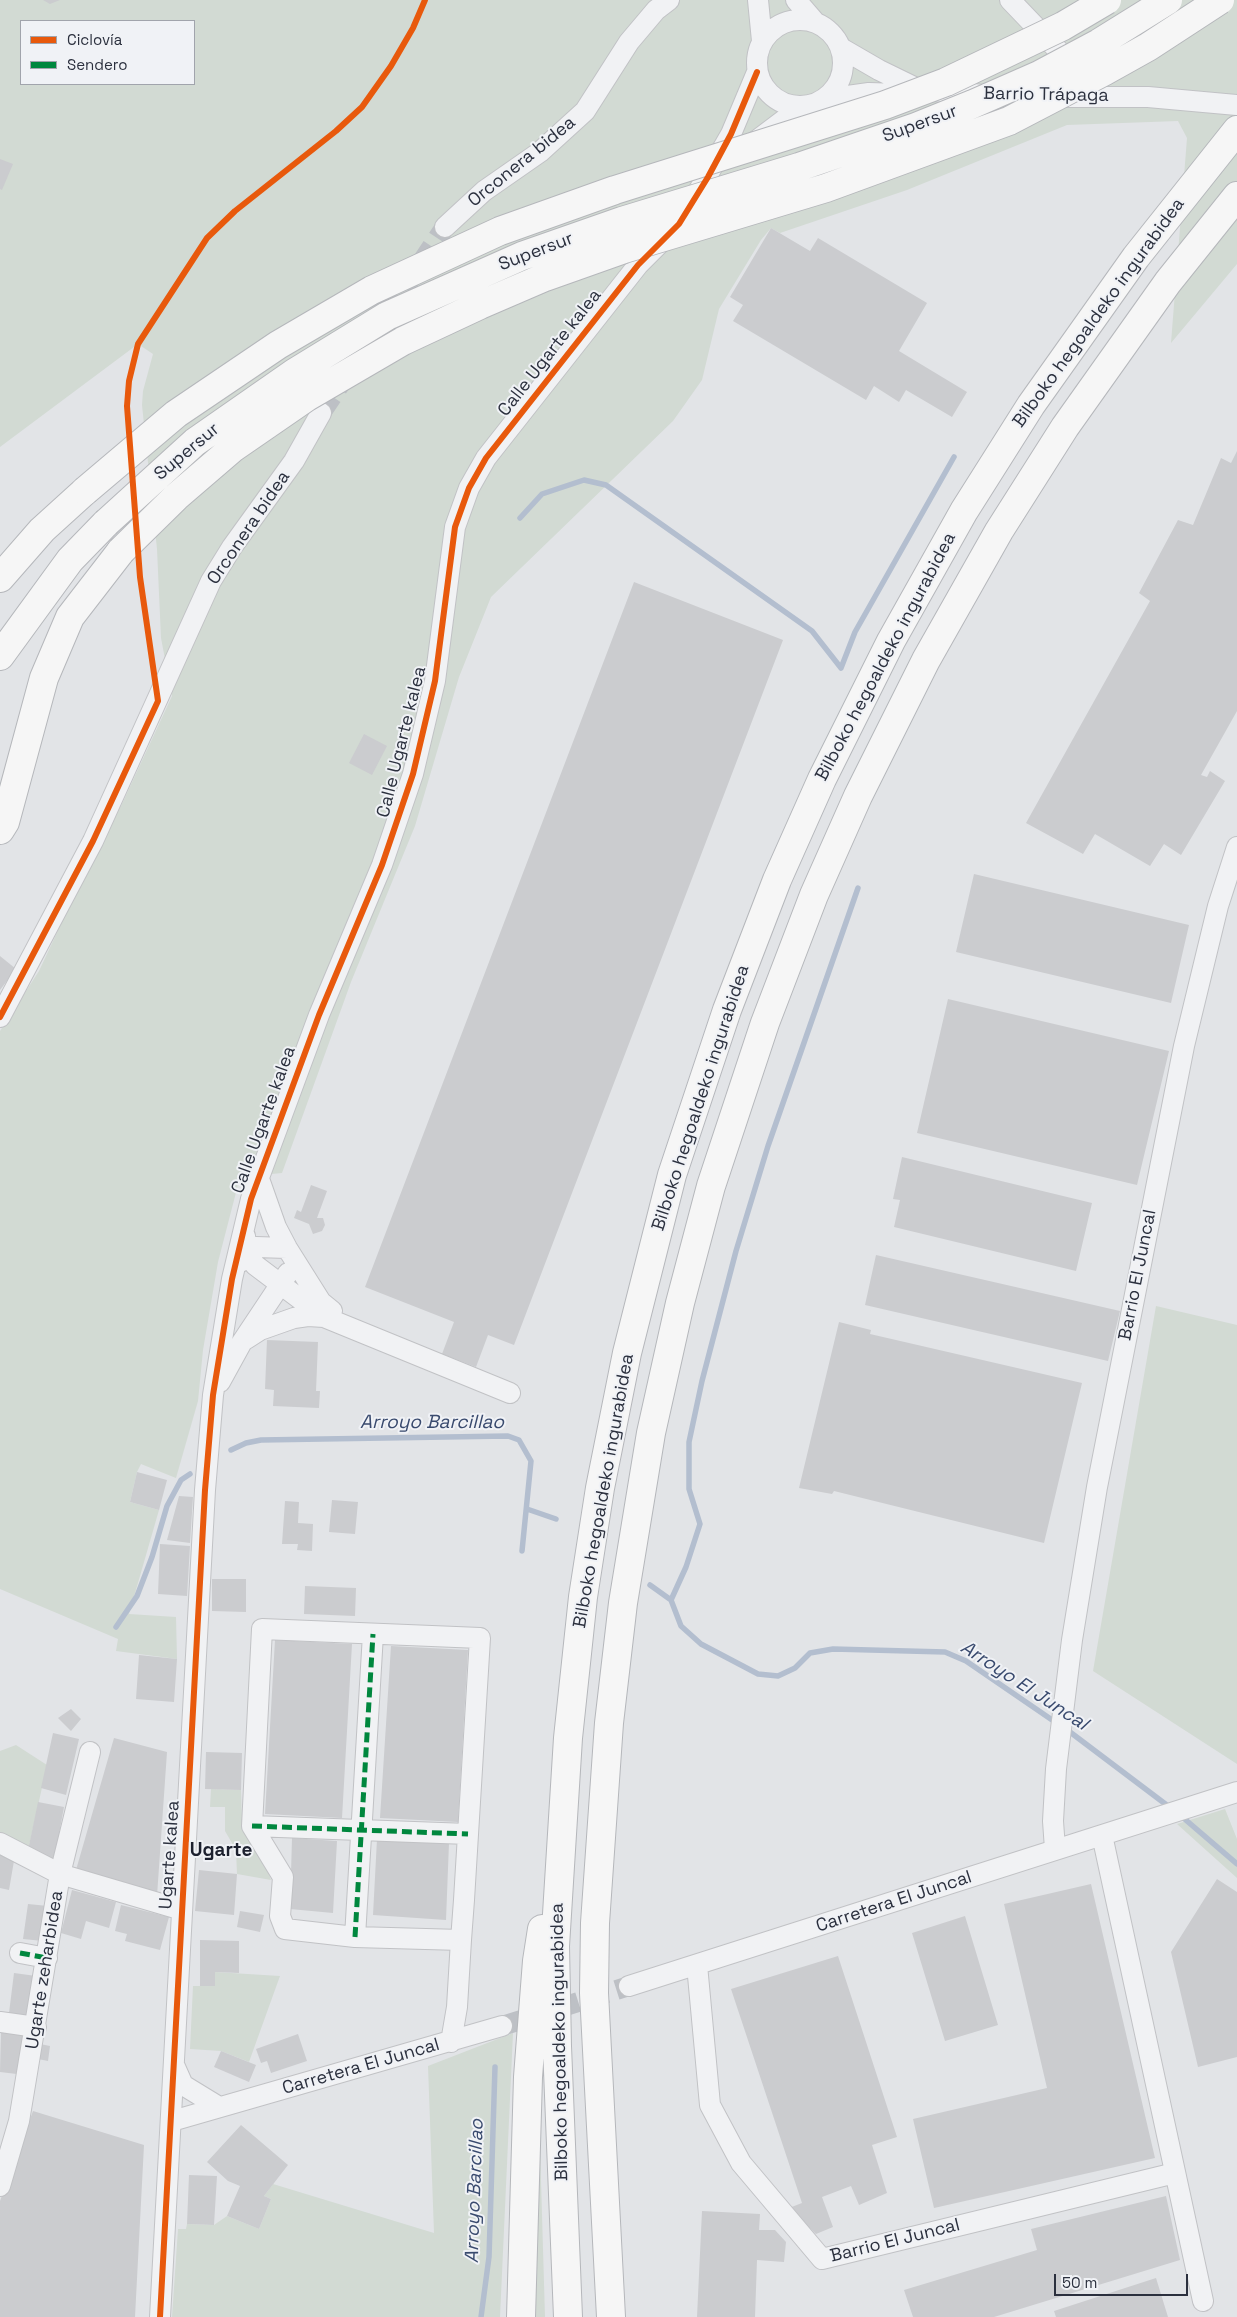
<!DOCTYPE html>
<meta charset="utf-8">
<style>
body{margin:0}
#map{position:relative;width:1237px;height:2317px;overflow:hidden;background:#e2e4e7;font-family:"Space Grotesk",sans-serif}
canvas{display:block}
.legend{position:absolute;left:20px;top:20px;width:175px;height:65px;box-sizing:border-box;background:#f0f2f6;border:1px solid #a1a4ac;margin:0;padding:6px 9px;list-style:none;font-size:15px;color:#2b303e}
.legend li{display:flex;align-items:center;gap:10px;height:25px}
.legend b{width:25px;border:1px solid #a1a4ac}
.scale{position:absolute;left:1054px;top:2274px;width:134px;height:22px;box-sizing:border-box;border:2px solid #2b303e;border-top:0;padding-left:6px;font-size:15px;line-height:18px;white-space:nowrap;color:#2b303e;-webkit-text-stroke:4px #f0f2f6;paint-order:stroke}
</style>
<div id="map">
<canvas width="1237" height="2317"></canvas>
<ul class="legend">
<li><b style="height:6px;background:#e8590c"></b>Ciclovía</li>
<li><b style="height:6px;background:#00873e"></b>Sendero</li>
</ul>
<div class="scale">50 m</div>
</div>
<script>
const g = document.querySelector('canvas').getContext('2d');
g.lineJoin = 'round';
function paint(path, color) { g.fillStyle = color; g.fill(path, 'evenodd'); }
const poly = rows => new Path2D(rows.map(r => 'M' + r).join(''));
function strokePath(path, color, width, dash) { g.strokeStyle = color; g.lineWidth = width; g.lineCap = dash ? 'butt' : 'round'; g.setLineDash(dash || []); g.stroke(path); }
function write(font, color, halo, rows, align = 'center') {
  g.font = font + ' "Space Grotesk",sans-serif'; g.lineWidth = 4; g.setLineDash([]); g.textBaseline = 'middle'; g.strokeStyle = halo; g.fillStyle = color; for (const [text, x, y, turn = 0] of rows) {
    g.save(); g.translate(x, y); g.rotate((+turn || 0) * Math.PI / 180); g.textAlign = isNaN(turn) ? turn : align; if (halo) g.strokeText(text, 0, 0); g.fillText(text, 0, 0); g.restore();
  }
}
const green = poly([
 [0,0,1237,0,1237,264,1171,343,1187,138,1178,121,1067,125,907,190,780,233,771,228,761,240,719,309,702,380,673,421,491,597,459,677,415,826,351,982,282,1173,240,1177,218,1262,203,1350,198,1401,176,1478,141,1464,137,1472,130,1502,159,1510,129,1614,176,1617,177,1659,116,1651,118,1639,0,1589,0,1031,39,971,83,877,121,806,172,696,161,638,157,549,142,405,143,391,153,354,138,344,0,447],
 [21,21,194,21,194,84,21,84],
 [1156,1306,1237,1325,1237,1764,1093,1671],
 [16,1745,47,1765,27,1855,0,1839,0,1751],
 [211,1789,241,1790,242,1820,246,1836,267,1869,271,1880,237,1874,236,1850,225,1831,225,1807,210,1807],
 [1225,1809,1237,1839,1237,1878,1177,1824],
 [215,1972,280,1976,249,2062,221,2051,190,2049,193,1986,215,1986],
 [513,2033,500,2317,172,2317,178,2229,186,2229,187,2224,214,2225,227,2216,259,2229,271,2199,264,2196,273,2184,434,2233,428,2066],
 [539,2112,545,2317,529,2317]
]);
const stream = poly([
 [520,518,542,494,584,480,606,485,812,631,841,668,855,632,954,457],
 [231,1450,246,1443,261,1440,508,1436,519,1440,531,1461,522,1551],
 [527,1509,556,1519],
 [650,1585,671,1600,681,1626,701,1644,758,1674,778,1676,795,1668,810,1653,833,1649,945,1652,966,1661,1058,1724],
 [671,1600,686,1567,700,1524,689,1489,689,1442,702,1381,736,1251,768,1146,858,888],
 [116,1627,137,1596,152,1557,167,1506,181,1480,190,1474],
 [1066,1729,1172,1809],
 [1180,1815,1237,1864],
 [481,2317,489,2257,495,2067]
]);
const building = poly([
 [43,0,60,0,50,4],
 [0,159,13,164,2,190,0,189],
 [771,228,810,251,818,238,927,303,899,351,967,392,952,417,906,390,899,402,874,386,866,400,733,321,743,305,730,297],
 [1237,451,1237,711,1201,775,1207,777,1210,771,1225,781,1181,855,1164,844,1150,866,1095,834,1083,854,1026,823,1150,601,1139,593,1178,520,1193,525,1221,458,1231,463],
 [634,582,783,640,514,1345,488,1335,476,1367,442,1354,454,1322,365,1287],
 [364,734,387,746,372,775,349,763],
 [974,874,1189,925,1171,1003,956,952],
 [0,956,16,969,0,990],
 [948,999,1169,1051,1137,1185,917,1133],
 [902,1157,1092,1203,1076,1271,894,1227,900,1200,893,1199],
 [311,1185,327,1191,317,1218,323,1218,325,1225,322,1231,313,1234,309,1224,294,1218,297,1210,301,1212],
 [876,1255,1120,1311,1108,1361,865,1305],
 [839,1322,871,1330,870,1334,1082,1383,1044,1543,834,1491,832,1494,799,1488],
 [267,1340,318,1342,316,1391,320,1391,319,1408,273,1406,274,1390,265,1389],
 [137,1472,167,1480,159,1510,130,1502],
 [179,1496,193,1497,190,1543,167,1540],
 [332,1500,358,1502,355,1534,329,1532],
 [285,1501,299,1502,298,1523,313,1524,312,1551,297,1550,298,1544,282,1544],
 [160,1544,190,1546,187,1596,158,1594],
 [212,1579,246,1579,246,1612,212,1611],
 [305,1586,356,1588,355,1616,304,1614],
 [275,1640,352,1644,342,1818,265,1814],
 [391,1646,468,1650,458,1822,380,1818],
 [139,1655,177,1659,174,1702,136,1699],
 [71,1709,81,1719,71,1731,58,1718],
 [53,1733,79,1739,66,1795,41,1788],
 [114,1738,167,1752,157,1896,76,1870],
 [206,1752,242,1753,241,1790,205,1789],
 [38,1802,64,1807,59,1834,68,1836,63,1862,27,1855],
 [292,1838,337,1841,333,1913,290,1909],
 [377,1839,449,1843,446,1920,373,1915],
 [0,1853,15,1855,9,1890,0,1888],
 [199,1870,237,1874,234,1915,195,1911],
 [1217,1879,1237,1892,1237,2057,1198,2067,1171,1952],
 [1091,1884,1155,2158,934,2208,913,2119,1047,2088,1004,1904],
 [72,1890,116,1902,109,1928,86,1921,81,1939,61,1933],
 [28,1904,48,1906,43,1941,23,1939],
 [121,1905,169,1917,160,1950,125,1941,127,1934,115,1931],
 [240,1911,264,1915,260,1932,237,1927],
 [965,1916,998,2025,945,2041,912,1933],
 [200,1940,239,1941,239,1973,215,1972,215,1986,200,1986],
 [838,1956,897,2137,872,2145,887,2193,859,2205,851,2186,822,2197,833,2227,816,2234,789,2208,802,2203,731,1989],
 [14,1973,36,1976,30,2016,9,2013],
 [1,2031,29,2034,25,2075,0,2072],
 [298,2034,307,2061,271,2073,267,2061,261,2063,256,2049],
 [40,2044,50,2046,48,2061,38,2059],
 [221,2051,256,2065,249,2082,214,2067],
 [33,2111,144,2145,135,2317,0,2317,0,2201],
 [241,2125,288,2165,264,2196,271,2199,259,2229,227,2216,240,2186,228,2181,207,2162],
 [189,2175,217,2176,214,2225,187,2224],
 [1166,2196,1180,2260,994,2317,913,2317,904,2290,1037,2250,1031,2229],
 [702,2211,760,2214,759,2230,775,2230,786,2242,784,2262,757,2260,755,2317,697,2317],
 [1156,2278,1168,2317,1056,2317,1054,2311]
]);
const minorTunnel = poly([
 [321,413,445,227],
 [502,2026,629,1986]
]);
const minor = poly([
 [758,0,762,41],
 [796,0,815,22],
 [1010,0,1076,69],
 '757 63a43 43 0 1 1 86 0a43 43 0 1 1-86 0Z',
 [841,48,879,70,920,90],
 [826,99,869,93,900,94,920,90,1011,97,1148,97,1237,105],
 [756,141,801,107],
 [691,204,731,134,757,72],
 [445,227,484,191,540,152,585,111,629,42,656,10,669,0],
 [0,1017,93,841,211,581,232,547,294,461,321,413],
 [258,1176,276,1227,287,1248,321,1302,332,1311],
 [245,1236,247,1253,255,1265,324,1317,510,1393],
 [240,1262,244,1254,256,1247,287,1248],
 [246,1339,260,1330,294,1318,308,1316,324,1317],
 [220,1382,242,1342,288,1273],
 [252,1826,468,1834],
 [1102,1835,1203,2301],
 [0,1843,60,1874,182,1910],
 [1055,1849,1053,1821,1056,1769,1072,1640,1097,1487,1184,1046,1218,906,1237,847],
 [355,1937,373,1634],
 [20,1953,47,1958],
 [697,1965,710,2105,741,2163,822,2259,1175,2173],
 [629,1986,1237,1792],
 [0,2022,36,2027],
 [451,2042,457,2007,461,1940,464,1900,480,1638,262,1629,252,1826,283,1877,280,1916,285,1929,355,1937,461,1940],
 [175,2067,183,2085,219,2107],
 [172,2121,502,2026],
 [0,2186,19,2121,60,1874,90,1752],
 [160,2317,205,1490,213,1395,232,1279,251,1199,319,1015,382,865,413,774,435,681,455,527,469,488,486,458,638,265,666,237]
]);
const highway = poly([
 [0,578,42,530,85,491],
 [0,656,70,560,106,523],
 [0,830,5,822,44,678,70,617,121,551],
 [521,2317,528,2077,537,1961,542,1929],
 [568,2317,557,2046,555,1946,568,1738,583,1597,600,1488,627,1353,672,1175,727,1010,777,880,822,779,891,641,964,511,1031,405,1136,257,1237,130],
 [611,2317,594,1993,595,1923,609,1723,623,1603,651,1433,680,1303,711,1186,765,1023,814,895,858,796,926,660,999,531,1065,427,1168,282,1237,196]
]);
const highwayBridge = poly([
 [85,491,176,414,278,345,372,290,500,231,615,190,885,105,946,82,1063,26,1107,0],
 [106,523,195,442,294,373,387,316,522,256,622,221,799,167,916,127,973,104,1039,75,1099,43,1168,0],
 [121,551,176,497,233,448,307,397,403,341,480,305,545,277,624,249,826,188,1009,121,1105,71,1148,47,1220,0]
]);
const quiet = poly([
 [252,1826,468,1834],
 [355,1937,373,1634],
 [20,1953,47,1958]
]);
const cycleway = poly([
 [0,1017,93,841,158,701,140,577,127,406,129,381,138,344,207,238,235,211,336,131,362,107,391,66,413,28,425,0],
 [160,2317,205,1490,213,1395,232,1279,251,1199,319,1015,382,865,413,774,435,681,455,527,469,488,486,458,638,265,679,224,708,177,731,134,757,72]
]);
const streetNames = [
 ["Barrio Trápaga",1046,95,1],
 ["Supersur",920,124,-20],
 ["Orconera bidea",522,162,-39],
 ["Supersur",536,252,-21],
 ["Bilboko hegoaldeko ingurabidea",1099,313,-54],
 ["Calle Ugarte kalea",550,353,-52],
 ["Supersur",187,452,-40],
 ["Orconera bidea",249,528,-56],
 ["Bilboko hegoaldeko ingurabidea",886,657,-62],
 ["Calle Ugarte kalea",402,742,-76],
 ["Bilboko hegoaldeko ingurabidea",701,1098,-72],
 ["Calle Ugarte kalea",264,1120,-70],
 ["Barrio El Juncal",1138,1275,-79],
 ["Bilboko hegoaldeko ingurabidea",604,1491,-80],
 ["Ugarte kalea",170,1855,-86],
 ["Carretera El Juncal",894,1902,-18],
 ["Ugarte zeharbidea",45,1970,-81],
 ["Bilboko hegoaldeko ingurabidea",560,2042,-91],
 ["Carretera El Juncal",361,2067,-16],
 ["Barrio El Juncal",895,2241,-14]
];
const waterNames = [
 ["Arroyo Barcillao",432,1423],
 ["Arroyo El Juncal",1024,1686,33],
 ["Arroyo Barcillao",475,2191,-88]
];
const neighbourhoodNames = [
 ["Ugarte",221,1851]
];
paint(green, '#d2dad3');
strokePath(stream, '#b3becf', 5.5);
paint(building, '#cbcccf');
strokePath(minorTunnel, '#bdc0c5', 20, [20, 10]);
strokePath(minor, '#c1c2c5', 22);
strokePath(highway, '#b5b7bb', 30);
strokePath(minor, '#f1f2f4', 20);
strokePath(highway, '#f6f6f6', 28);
strokePath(highwayBridge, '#b5b7bb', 30, []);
strokePath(highwayBridge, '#f6f6f6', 28);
strokePath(quiet, '#00873e', 5, [10, 5]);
strokePath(cycleway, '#e8590c', 6);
write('18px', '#2b303e', '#f0f2f6', streetNames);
write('italic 19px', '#394a6e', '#f0f2f6', waterNames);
write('bold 19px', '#1d212f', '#f0f2f6', neighbourhoodNames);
</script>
